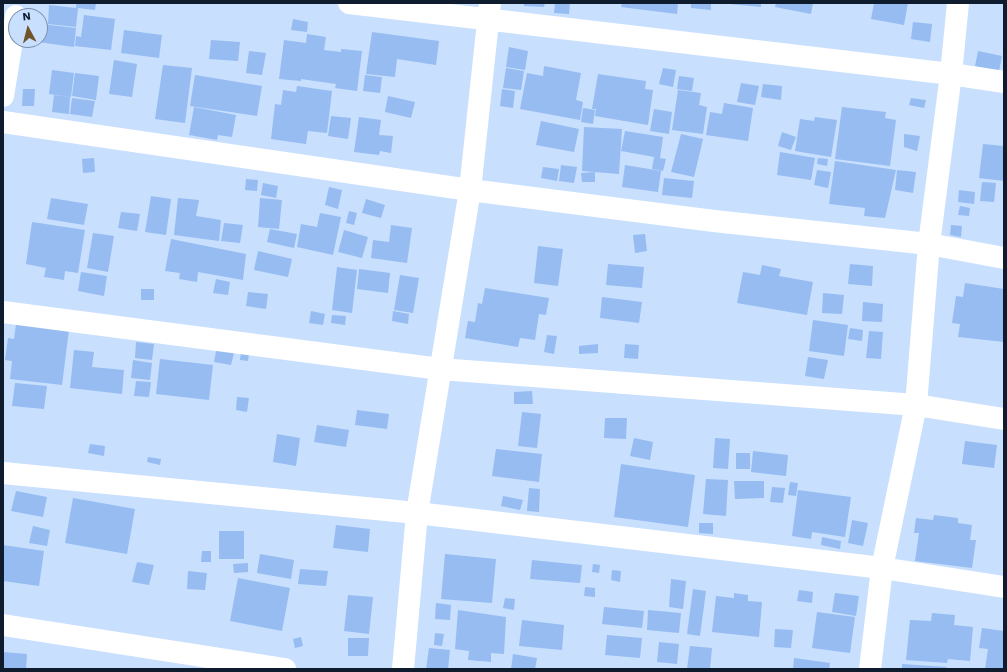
<!DOCTYPE html>
<style>
body{margin:0}
#map{position:relative;width:1007px;height:672px;overflow:hidden;background:#c8dffe;font-family:"Work Sans",sans-serif}
canvas{display:block}
.frame{position:absolute;inset:0;border:4px solid #0e1c2e;pointer-events:none}
.north{position:absolute;left:8px;top:8px;width:40px;height:40px;box-sizing:border-box;background:#c8dffe;border:1px solid #7e91ab;border-radius:50%;rotate:353deg;font-size:11px;font-weight:700;line-height:16px;text-align:center;color:#0e1c2e}
.north::after{content:'';display:block;margin:auto;width:14px;height:18px;background:#715528;clip-path:polygon(50% 0,100% 100%,50% 72%,0 100%)}
</style>
<div id="map">
<canvas width="1007" height="672"></canvas>
<div class="frame"></div>
<div class="north">N</div>
</div>
<script>
const g = document.querySelector('canvas').getContext('2d');
g.lineJoin = 'round';
function paint(path, color) { g.fillStyle = color; g.fill(path, 'evenodd'); }
const poly = rows => new Path2D(rows.map(r => 'M' + r).join(''));
function strokePath(path, color, width, dash) { g.strokeStyle = color; g.lineWidth = width; g.lineCap = dash ? 'butt' : 'round'; g.setLineDash(dash || []); g.stroke(path); }
const building = poly([
 [76,3,96,3,95,10,78,8,76,27,48,24,49,5,76,8],
 [524,3,545,3,544,7,524,6],
 [555,3,570,3,569,14,554,13],
 [622,3,678,3,677,14,621,7],
 [691,3,711,3,711,10,691,8],
 [729,3,761,3,761,7,729,4],
 [776,3,813,3,811,14,775,7],
 [874,3,908,3,904,25,871,19],
 [84,15,115,19,111,50,75,46,76,36,81,37],
 [293,19,308,22,307,32,291,30],
 [913,22,932,24,930,42,911,39],
 [41,24,76,28,74,47,38,42,39,40,40,40],
 [124,30,162,35,159,58,121,53],
 [372,32,439,41,436,65,397,59,395,77,366,74],
 [307,34,326,37,324,50,341,52,341,49,362,51,357,91,335,88,336,84,301,79,301,81,279,79,284,40,306,43],
 [211,40,240,42,238,61,209,59],
 [509,47,528,51,525,70,506,67],
 [249,51,266,53,262,75,246,73],
 [978,51,1002,56,999,71,975,66],
 [114,60,137,64,132,97,109,94],
 [163,65,192,68,185,123,155,119],
 [544,66,581,73,576,100,583,102,580,120,520,109,527,73,543,76],
 [506,68,524,71,521,90,503,88],
 [663,68,676,70,673,87,659,84],
 [52,70,74,73,71,97,49,94],
 [75,73,99,76,96,100,72,96],
 [598,74,646,81,645,89,653,90,648,125,595,116,596,109,592,109],
 [195,75,262,86,257,116,190,106],
 [365,75,382,77,380,93,363,91],
 [679,76,694,78,692,91,677,89],
 [741,83,759,86,755,105,737,102],
 [763,84,782,86,781,100,761,97],
 [297,86,332,91,327,133,308,131,306,144,271,139,275,104,281,105,283,90,296,92],
 [23,89,35,89,34,106,22,106],
 [502,89,515,91,513,108,500,106],
 [678,90,701,93,699,105,707,107,703,134,672,130],
 [54,95,70,97,69,114,52,112],
 [388,96,415,102,411,118,385,112],
 [72,98,95,101,92,117,70,114],
 [911,98,926,100,924,108,909,105],
 [724,103,753,108,748,141,706,135,710,112,722,114],
 [194,107,236,115,232,137,218,135,217,140,189,135],
 [842,107,886,112,885,118,896,120,890,166,835,159],
 [583,108,595,110,593,124,581,122],
 [654,109,672,112,669,134,650,131],
 [331,116,351,118,348,139,328,136],
 [359,117,381,120,379,135,393,136,391,153,380,151,379,155,354,152],
 [815,117,837,120,831,157,795,151,800,119,814,121],
 [541,121,579,129,574,152,536,145],
 [584,127,622,129,619,174,582,171],
 [625,131,663,137,660,158,621,151],
 [782,132,796,137,791,150,778,146],
 [681,134,703,139,694,177,671,172],
 [904,134,920,136,917,151,904,147],
 [983,144,1004,146,1004,181,979,178],
 [780,152,815,158,811,180,777,175],
 [654,157,666,159,663,171,652,169],
 [94,158,95,172,83,173,82,159],
 [818,158,828,159,827,166,817,164],
 [835,161,896,170,885,218,864,216,865,208,829,204],
 [561,165,577,167,574,183,559,181],
 [625,165,661,171,658,192,622,187],
 [543,167,559,169,557,181,541,178],
 [817,170,831,172,828,188,814,185],
 [897,170,916,172,913,193,895,190],
 [595,172,595,182,582,182,581,173],
 [664,178,694,181,692,198,662,195],
 [246,179,258,180,257,191,245,190],
 [982,182,996,183,994,202,980,201],
 [263,183,278,186,276,198,261,195],
 [329,187,342,190,338,209,325,205],
 [959,190,975,192,974,204,958,202],
 [151,196,171,199,166,235,145,232],
 [51,198,88,204,84,225,47,219],
 [178,198,199,200,196,216,221,220,219,241,174,235],
 [260,198,282,200,279,229,258,227],
 [366,199,385,205,381,218,362,213],
 [960,206,970,208,969,216,958,215],
 [349,211,357,213,354,225,346,223],
 [121,212,140,214,137,231,118,228],
 [320,213,341,217,333,255,297,247,301,224,317,227],
 [32,222,85,230,78,273,65,271,64,280,44,277,46,268,26,264],
 [224,223,243,225,240,243,221,241],
 [391,225,412,228,407,263,371,258,373,240,389,242],
 [951,225,962,226,961,237,950,235],
 [270,229,297,234,294,248,267,242],
 [344,230,368,237,362,258,338,252],
 [93,233,114,236,108,272,87,268],
 [645,234,647,251,635,253,633,235],
 [171,239,246,254,243,280,198,272,197,282,179,279,180,273,165,271],
 [538,246,563,249,558,286,534,283],
 [258,251,292,259,288,277,254,270],
 [608,264,644,267,642,288,606,285],
 [850,264,873,266,872,286,848,284],
 [762,265,781,269,779,276,813,282,807,315,737,303,743,272,760,275],
 [337,267,357,270,352,313,332,310],
 [359,269,390,273,388,293,357,289],
 [81,272,107,276,104,296,78,291],
 [400,275,419,278,413,313,394,310],
 [216,279,230,282,228,295,213,293],
 [965,283,1004,289,1004,342,958,337,960,324,952,323,956,296,963,297],
 [485,288,549,298,546,315,539,314,535,340,520,338,518,347,465,338,468,321,475,322,478,303,482,304],
 [141,289,154,289,154,300,141,300],
 [248,292,268,294,266,309,246,306],
 [823,293,844,295,842,314,822,313],
 [602,297,642,302,639,323,600,318],
 [863,302,883,304,882,322,862,321],
 [311,311,325,314,323,325,309,323],
 [393,311,409,314,408,324,392,321],
 [332,315,346,316,345,325,331,323],
 [813,320,848,325,844,356,809,351],
 [16,324,69,330,62,385,10,379,12,361,5,360,8,338,14,339],
 [850,328,863,330,862,341,848,339],
 [869,331,883,332,881,359,866,358],
 [547,335,557,336,554,354,544,352],
 [136,342,154,344,152,360,135,358],
 [598,344,598,353,579,354,579,346],
 [625,344,639,345,638,359,624,358],
 [217,346,235,349,231,365,214,362],
 [74,350,94,352,92,367,124,370,122,394,70,388],
 [241,352,249,354,248,361,240,360],
 [808,357,828,360,824,379,805,376],
 [160,359,213,365,209,400,156,394],
 [133,360,152,363,150,380,131,378],
 [136,381,151,382,149,397,134,396],
 [15,383,47,386,44,409,12,406],
 [532,391,533,404,514,404,514,392],
 [237,397,249,398,247,412,236,410],
 [357,410,389,414,387,429,355,425],
 [522,412,541,414,537,448,518,446],
 [605,418,627,418,626,439,604,438],
 [317,425,349,430,346,447,314,442],
 [277,434,300,438,296,466,273,462],
 [634,438,653,442,650,460,630,456],
 [715,438,730,439,728,469,713,468],
 [965,441,997,445,994,468,962,464],
 [90,444,105,446,104,456,88,453],
 [496,449,542,454,539,482,492,476],
 [753,451,788,455,786,476,751,472],
 [736,453,750,453,750,469,736,469],
 [148,457,161,459,160,465,147,462],
 [621,464,695,475,688,527,614,517],
 [706,479,728,480,726,516,703,514],
 [734,481,764,481,764,498,735,499],
 [790,482,798,483,796,496,788,495],
 [772,487,785,488,783,503,770,502],
 [529,488,540,489,539,512,527,511],
 [798,490,851,497,845,537,812,532,811,539,792,536],
 [16,491,47,497,43,517,11,511],
 [503,496,523,500,520,510,501,506],
 [73,498,135,509,127,554,65,543],
 [934,515,958,518,958,523,972,525,970,540,976,540,972,568,915,561,919,533,914,533,916,518,933,520],
 [852,520,868,523,863,546,848,543],
 [699,523,713,523,713,534,699,533],
 [336,525,370,529,368,552,333,548],
 [33,526,50,530,47,546,29,543],
 [219,531,244,531,244,559,219,559],
 [822,537,841,541,840,549,821,545],
 [3,545,44,551,39,586,3,581],
 [202,551,211,551,211,562,201,562],
 [260,554,294,560,291,579,257,573],
 [445,554,496,559,492,603,441,599],
 [532,560,582,565,580,583,530,579],
 [137,562,154,565,149,585,132,582],
 [248,563,248,572,234,573,233,564],
 [593,564,600,565,599,573,592,572],
 [300,569,328,571,326,586,298,584],
 [612,570,621,571,620,582,611,580],
 [188,571,207,573,205,590,187,589],
 [238,578,290,588,282,631,230,621],
 [671,579,686,581,683,609,669,607],
 [585,587,595,588,595,597,584,596],
 [693,589,706,591,700,636,687,634],
 [799,590,813,592,812,603,797,601],
 [734,593,748,595,748,601,762,602,759,637,712,632,716,596,734,598],
 [835,593,859,596,856,616,832,612],
 [348,595,373,597,369,634,344,631],
 [505,598,515,599,514,610,503,608],
 [436,603,451,605,450,620,435,619],
 [604,607,644,611,642,628,602,624],
 [458,610,506,617,504,654,491,653,491,662,468,660,469,651,455,649],
 [648,610,681,613,679,633,647,630],
 [817,612,855,617,850,653,812,648],
 [932,613,955,615,954,625,973,627,970,661,948,659,947,663,906,660,910,620,931,621],
 [522,620,564,625,562,650,519,646],
 [982,628,1004,631,1004,669,985,669,988,649,979,648],
 [775,629,793,630,791,648,774,647],
 [435,633,444,634,442,646,434,645],
 [607,635,642,638,640,658,605,655],
 [301,637,303,646,295,648,293,639],
 [348,638,369,638,368,656,348,656],
 [659,642,679,644,677,664,657,662],
 [690,646,712,648,710,669,687,669],
 [429,648,450,650,448,669,426,669],
 [3,652,27,654,26,669,3,669],
 [513,654,537,658,535,669,511,669],
 [794,658,830,663,829,669,793,669],
 [902,664,947,667,946,669,902,669]
]);
const minor = poly([
 [349,3,951,74,1004,82],
 [3,96,16,16],
 [3,122,470,190,714,221,929,244,1004,258],
 [3,312,440,369,916,405,1004,419],
 [3,473,417,513,882,568,1004,587],
 [3,625,285,669],
 [403,669,417,513,470,190,490,3],
 [870,669,882,568,916,405,929,244,951,74,958,3]
]);
paint(building, '#96bcf2');
strokePath(minor, '#fff', 22);
</script>
